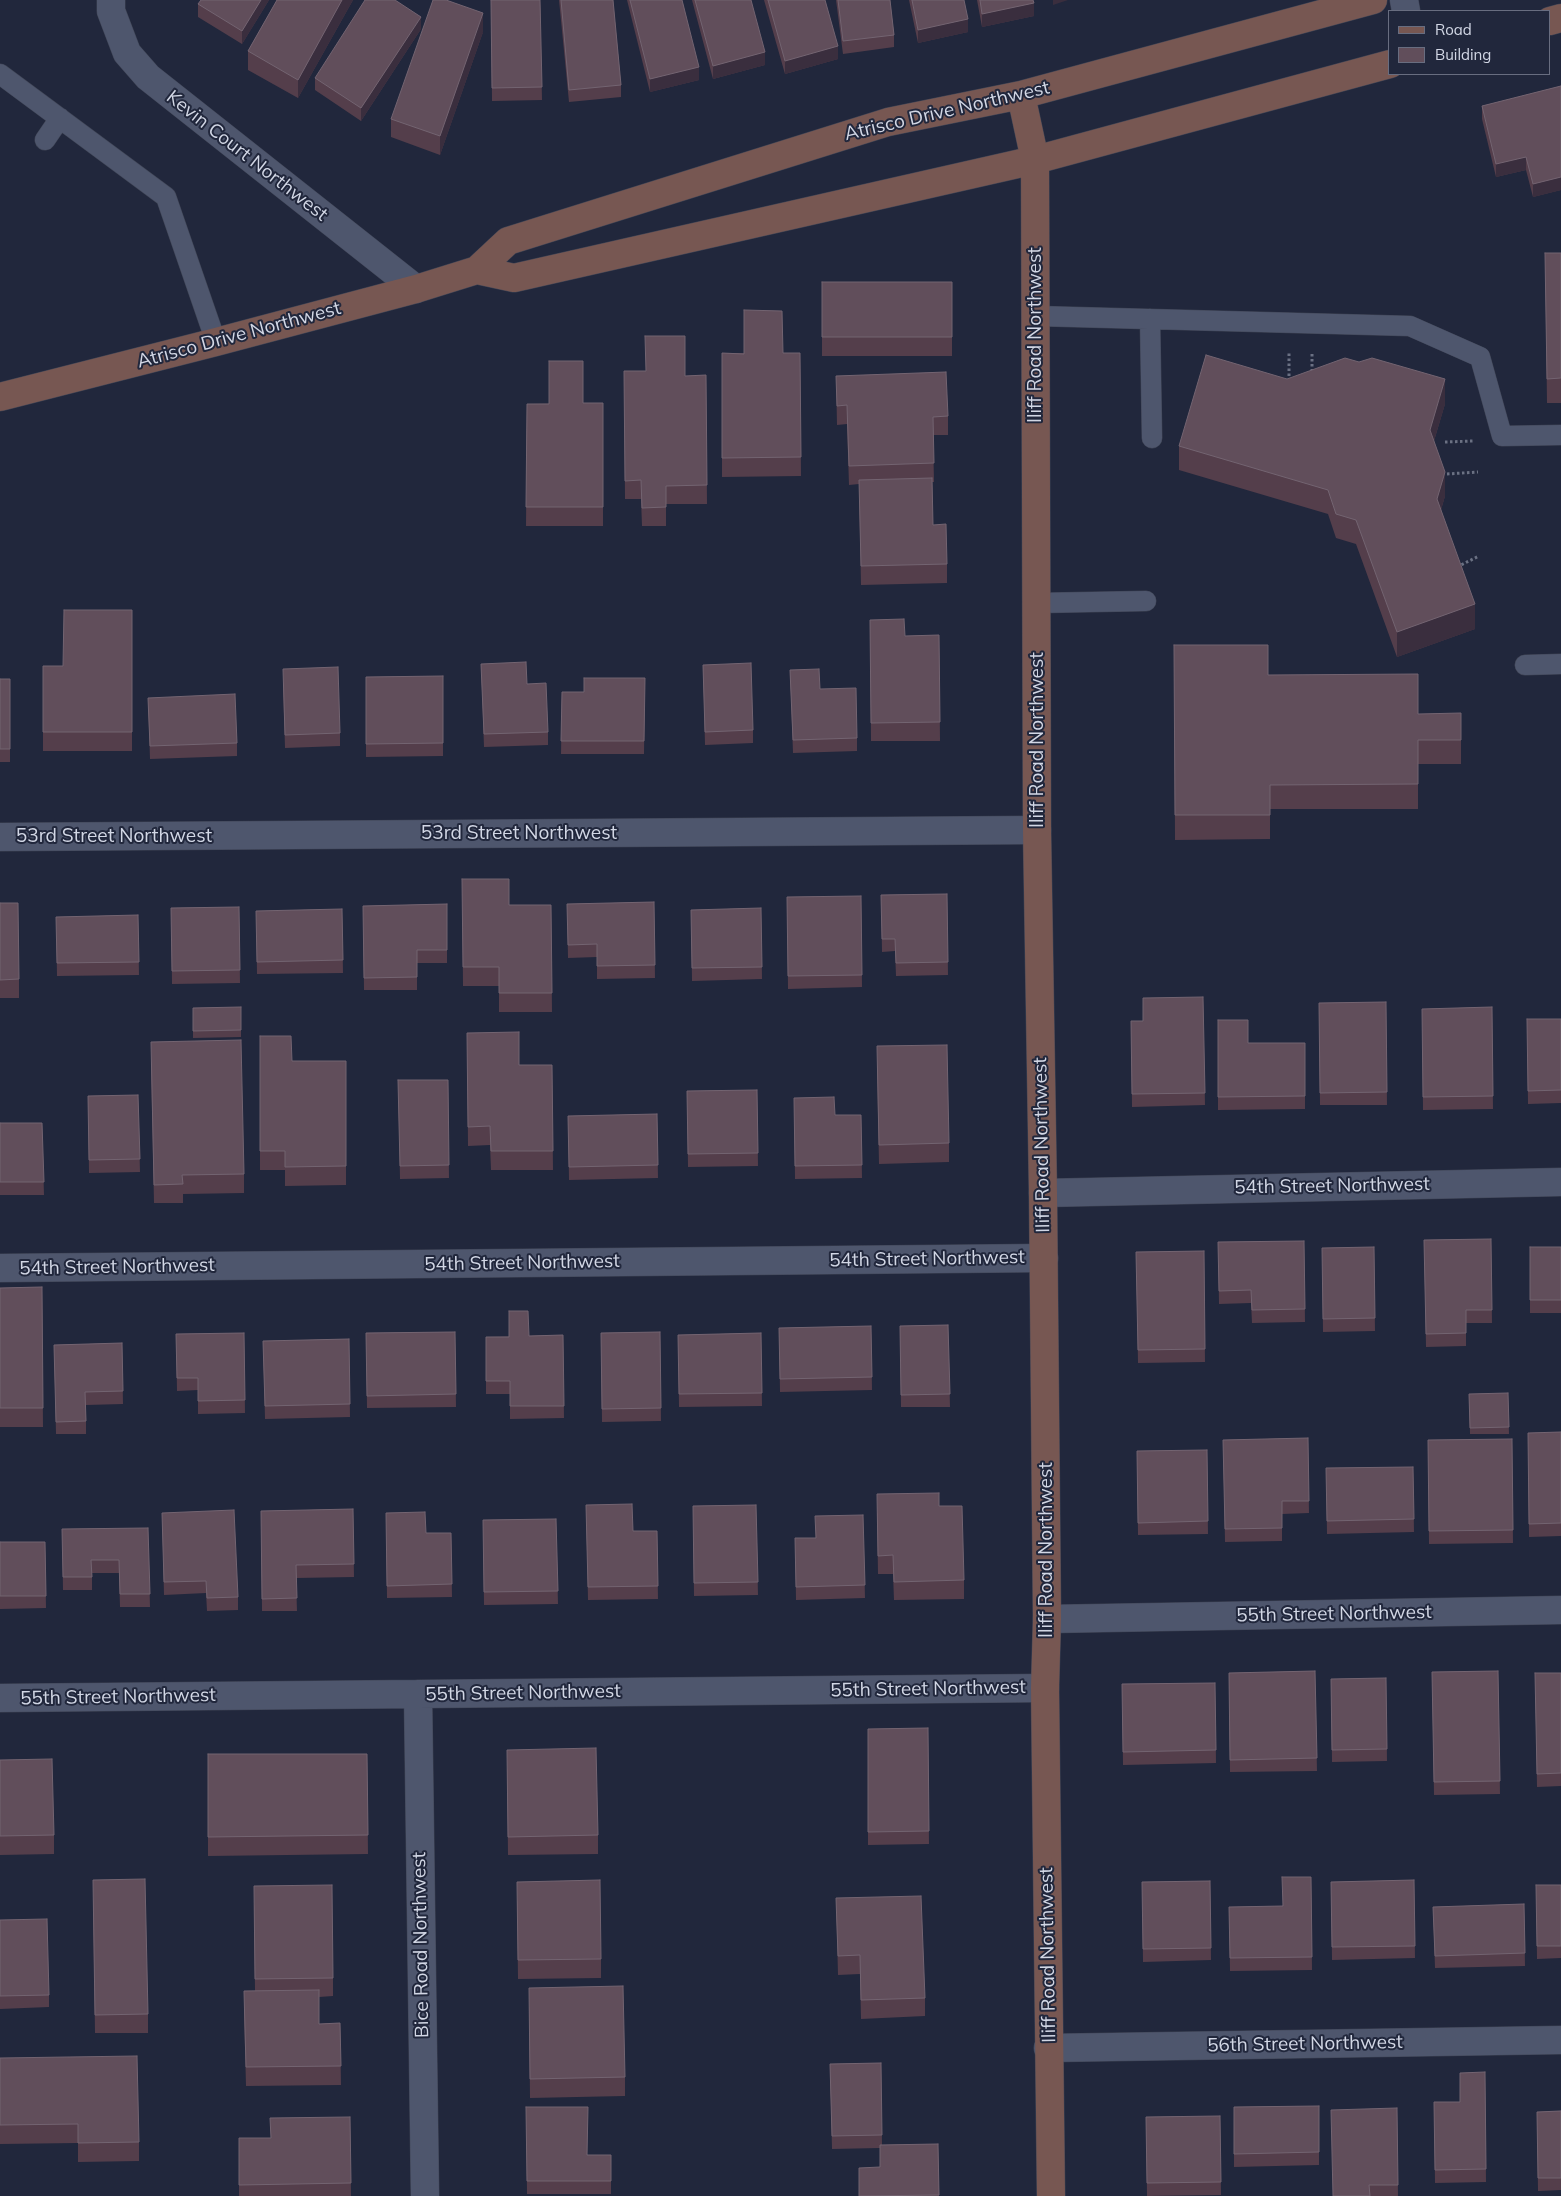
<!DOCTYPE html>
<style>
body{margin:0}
#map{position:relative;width:1561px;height:2196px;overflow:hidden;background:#21273c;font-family:Mulish,sans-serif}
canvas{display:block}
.legend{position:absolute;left:1388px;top:10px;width:162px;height:65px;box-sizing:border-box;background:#21273c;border:1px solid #686d80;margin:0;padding:6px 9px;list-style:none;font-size:15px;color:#d2d7e5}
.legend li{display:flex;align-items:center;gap:10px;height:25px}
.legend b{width:25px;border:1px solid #686d80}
</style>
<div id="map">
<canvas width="1561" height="2196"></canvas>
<ul class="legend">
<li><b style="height:6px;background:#775752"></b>Road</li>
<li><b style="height:14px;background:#614e5b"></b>Building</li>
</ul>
</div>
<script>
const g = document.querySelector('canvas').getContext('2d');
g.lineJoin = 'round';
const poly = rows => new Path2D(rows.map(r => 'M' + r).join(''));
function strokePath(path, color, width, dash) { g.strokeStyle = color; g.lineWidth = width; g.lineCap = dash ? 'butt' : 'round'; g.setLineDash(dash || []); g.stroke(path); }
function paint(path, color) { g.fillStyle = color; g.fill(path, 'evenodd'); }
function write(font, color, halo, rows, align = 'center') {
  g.font = font + ' Mulish,sans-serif'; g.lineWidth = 4; g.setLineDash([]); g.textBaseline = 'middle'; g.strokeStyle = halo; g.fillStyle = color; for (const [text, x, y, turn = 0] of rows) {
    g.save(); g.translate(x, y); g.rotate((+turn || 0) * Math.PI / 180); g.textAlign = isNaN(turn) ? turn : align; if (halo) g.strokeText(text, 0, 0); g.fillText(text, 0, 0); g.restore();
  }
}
const path = poly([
 [1312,354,1312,373],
 [1289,376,1289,352],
 [1445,442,1473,441],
 [1447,474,1478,472],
 [1457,567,1479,556]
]);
const lane = poly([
 [0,74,166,197,216,342],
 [45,140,60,118],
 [1036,316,1410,326,1480,357,1502,436,1561,435],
 [1150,319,1152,438],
 [1036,603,1146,601],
 [1525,665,1561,664]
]);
const street = poly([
 [111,0,111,11,127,53,148,77,416,289],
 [1404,0,1406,11],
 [0,837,1037,830],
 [1043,1193,1561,1182],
 [0,1268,1044,1258],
 [1047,1619,1561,1610],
 [418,1694,425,2196],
 [0,1698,1045,1688],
 [1048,2048,1561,2040]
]);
const secondary = poly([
 [1550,21,1561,18],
 [1021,95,1035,160,1037,830,1043,1193,1047,1619,1045,1688,1051,2196],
 [477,270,514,278,1035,160,1390,64],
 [0,397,216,342,416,289,477,270,508,241,888,122,1021,95,1373,0]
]);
const wall = poly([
 [201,0,269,0,242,44,198,17,198,4],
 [277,0,353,0,298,98,248,70,248,51],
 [491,0,540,0,542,100,492,101],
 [559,0,613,0,621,85,621,97,569,102],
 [627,0,682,0,699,80,650,92],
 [692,0,751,0,765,65,713,79],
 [764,0,825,0,838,59,785,74],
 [836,0,890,0,894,35,894,47,843,54],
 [909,0,964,0,968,32,918,43],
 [977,0,1033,0,1034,16,982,27],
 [421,29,361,121,315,90,315,78],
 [483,32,440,155,391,137,391,119],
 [1561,86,1561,190,1533,197,1526,170,1496,177,1482,119,1482,106],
 [1545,253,1561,253,1561,403,1547,403],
 [822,282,952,282,952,356,822,356],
 [722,353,800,353,801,476,722,477],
 [624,371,685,376,706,375,707,504,666,504,666,526,642,526,641,499,625,499],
 [836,376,948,416,948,435,933,435,934,482,932,482,933,525,947,564,947,583,861,585,859,484,849,485,847,424,837,425],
 [1287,379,1445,404,1434,441,1445,496,1441,510,1475,629,1397,657,1356,544,1336,538,1328,514,1179,470,1179,446],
 [583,403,603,403,603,526,526,526,527,404],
 [132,610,132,751,43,751,43,666,63,666],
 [870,620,905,636,939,635,940,741,871,741],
 [1174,645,1268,675,1418,714,1461,738,1461,764,1418,764,1418,809,1270,809,1270,839,1175,840],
 [481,664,527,684,548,732,548,745,484,747],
 [703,665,753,730,753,743,705,745],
 [790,670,820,689,857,738,857,751,793,753],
 [443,676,443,756,366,757,366,677],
 [645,678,644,754,561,754,562,692,584,692],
 [0,679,10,679,10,762,0,762],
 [283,682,340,733,340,746,285,748],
 [148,698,237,743,237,756,150,759],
 [462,879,509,905,551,905,552,1012,499,1012,499,986,463,986],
 [947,894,948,975,896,976,895,951,882,952,881,895],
 [861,896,862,987,788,989,787,897],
 [654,902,655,978,597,979,597,957,568,958,567,904],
 [0,903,19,979,19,998,0,998],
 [447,904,447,963,417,963,417,990,364,990,363,906],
 [239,907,240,983,172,984,171,908],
 [761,908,762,979,692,981,691,910],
 [342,909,343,973,257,974,256,911],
 [138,915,139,975,57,976,56,917],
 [1203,997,1205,1105,1132,1107,1131,1021,1143,1021],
 [1386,1002,1387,1105,1320,1105,1319,1003],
 [241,1007,241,1037,193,1038,193,1008],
 [1492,1007,1493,1109,1423,1110,1422,1009],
 [1527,1019,1561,1019,1561,1103,1528,1104],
 [1218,1020,1248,1043,1305,1043,1305,1109,1218,1110],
 [467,1033,519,1065,552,1065,553,1170,491,1170,490,1145,468,1146],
 [260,1036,292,1061,346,1061,346,1185,285,1186,285,1170,260,1170],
 [151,1061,244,1174,244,1193,183,1194,183,1203,154,1203],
 [877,1065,949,1143,949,1162,879,1164],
 [398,1080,448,1080,449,1178,400,1179],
 [757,1090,758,1166,688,1167,687,1091],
 [138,1095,140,1172,89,1173,88,1096],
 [794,1098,835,1115,861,1115,862,1178,795,1179],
 [657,1114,658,1178,569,1180,568,1116],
 [0,1123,42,1123,44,1195,0,1195],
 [1491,1239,1492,1323,1466,1323,1466,1346,1426,1347,1424,1240],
 [1304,1241,1305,1322,1252,1323,1251,1303,1219,1304,1218,1242],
 [1374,1247,1375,1331,1323,1332,1322,1248],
 [1530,1247,1561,1247,1561,1313,1530,1313],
 [1204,1251,1205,1362,1138,1363,1136,1252],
 [42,1287,43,1427,0,1427,0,1288],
 [948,1325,950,1407,901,1407,900,1326],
 [871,1326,872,1390,780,1392,779,1328],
 [455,1332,456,1407,367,1408,366,1333],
 [660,1332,661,1421,602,1422,601,1333],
 [244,1333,245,1413,198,1414,198,1390,177,1391,176,1334],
 [761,1333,762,1406,679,1407,678,1335],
 [563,1335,564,1418,510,1419,510,1394,486,1394,486,1337],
 [349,1339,350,1417,265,1419,263,1341],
 [122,1343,123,1404,86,1405,86,1434,56,1434,54,1345],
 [1508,1393,1509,1434,1470,1434,1469,1394],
 [1561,1432,1561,1536,1529,1537,1528,1433],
 [1308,1438,1309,1513,1282,1514,1282,1541,1225,1542,1223,1440],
 [1512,1439,1513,1543,1429,1544,1428,1440],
 [1207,1450,1208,1534,1138,1535,1137,1451],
 [1413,1467,1414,1532,1327,1534,1326,1468],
 [586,1505,633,1531,657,1531,658,1599,588,1600],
 [756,1505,758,1595,694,1596,693,1506],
 [939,1506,964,1580,964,1599,894,1600,893,1574,878,1574,877,1513],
 [353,1509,354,1577,296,1578,297,1611,262,1611,261,1511],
 [162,1513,238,1597,238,1610,207,1611,206,1593,164,1595],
 [386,1513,426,1533,451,1533,452,1597,387,1598],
 [863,1515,865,1598,796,1600,795,1538,815,1538],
 [556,1519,558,1604,484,1605,483,1520],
 [148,1528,150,1607,120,1607,119,1573,92,1573,92,1590,63,1590,62,1529],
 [0,1542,45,1542,46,1608,0,1609],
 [1315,1671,1317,1771,1230,1772,1229,1673],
 [1498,1671,1500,1794,1434,1795,1432,1672],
 [1535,1673,1561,1673,1561,1786,1537,1787],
 [1386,1678,1387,1761,1332,1762,1331,1679],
 [1215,1683,1216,1763,1123,1765,1122,1684],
 [928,1728,929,1844,868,1845,868,1729],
 [208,1754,367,1754,368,1854,208,1856],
 [0,1760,54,1835,54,1854,0,1855],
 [507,1769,598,1835,598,1854,508,1855],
 [1311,1877,1312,1970,1230,1971,1229,1907,1282,1906],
 [1414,1880,1415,1958,1332,1960,1331,1882],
 [1210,1881,1211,1960,1143,1962,1142,1882],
 [1536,1885,1561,1885,1561,1958,1537,1959],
 [836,1898,925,1998,925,2016,861,2019,860,1974,838,1975],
 [93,1899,148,2014,148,2033,95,2033],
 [517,1901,601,1959,601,1978,518,1979],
 [1524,1904,1525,1966,1435,1968,1433,1907],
 [254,1905,333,1978,333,1996,319,1997,319,2024,340,2023,341,2085,246,2086,244,2010,255,1991],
 [0,1920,49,1995,49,2007,0,2009],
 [529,2007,625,2077,625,2096,530,2098],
 [0,2058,139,2142,139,2161,78,2162,78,2143,0,2144],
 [881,2063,882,2145,938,2144,939,2196,859,2196,880,2167,880,2148,832,2149,830,2064],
 [1485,2072,1486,2182,1435,2183,1434,2102,1460,2102],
 [1319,2106,1319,2165,1234,2167,1234,2107],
 [526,2107,588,2155,611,2155,611,2194,527,2194],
 [1397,2108,1398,2196,1333,2196],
 [1561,2111,1561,2190,1538,2191,1537,2112],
 [1220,2116,1221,2195,1147,2196,1146,2117],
 [350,2117,351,2196,239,2196,239,2138,270,2138]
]);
const shadedWall = poly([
 [261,0,269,0,242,44,242,31],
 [342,0,353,0,298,98,298,80],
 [1053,0,1068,0,1053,5],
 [1034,3,1034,16,982,27,982,14],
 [483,13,483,32,440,155,440,136],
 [421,17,421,29,361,121,361,108],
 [968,19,968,32,918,43,918,30],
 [838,46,838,59,785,74,785,61],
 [765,52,765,65,713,79,713,66],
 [699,67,699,80,650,92,650,79],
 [1526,157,1526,170,1496,177,1496,164],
 [1561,177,1561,190,1533,197,1533,184],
 [1445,379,1445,404,1430,454,1430,430],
 [1445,472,1445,496,1437,523,1437,499],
 [1475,604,1475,629,1397,657,1397,632]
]);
const building = poly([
 [201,0,261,0,242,31,198,4,201,0],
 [277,0,342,0,298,80,248,51,277,0],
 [365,0,395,0,421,17,361,108,315,78,365,0],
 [433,0,446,0,483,13,440,136,391,119,433,0],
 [491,0,540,0,542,87,492,88,491,0],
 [561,0,613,0,621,85,569,90,561,0],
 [630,0,682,0,699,67,650,79,630,0],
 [695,0,751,0,765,52,713,66,695,0],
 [768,0,825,0,838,46,785,61,768,0],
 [838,0,890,0,894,35,843,41,838,0],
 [912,0,964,0,968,19,918,30,912,0],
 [980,0,1033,0,1034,3,982,14,980,0],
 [1561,86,1561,177,1533,184,1526,157,1496,164,1482,106,1561,86],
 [1545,253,1561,253,1561,378,1547,379,1545,253],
 [822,282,952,282,952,337,822,337,822,282],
 [744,310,782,311,783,353,800,353,801,457,722,458,722,353,744,354,744,310],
 [645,336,685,336,685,376,706,375,707,485,666,486,666,507,642,508,641,480,625,481,624,371,646,371,645,336],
 [1206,355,1287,379,1345,358,1359,362,1372,358,1445,379,1430,430,1445,472,1437,499,1475,604,1397,632,1356,520,1336,514,1328,490,1179,446,1206,355],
 [549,361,583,361,583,403,603,403,603,507,526,507,527,404,549,404,549,361],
 [946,372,948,416,933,417,934,463,849,466,847,405,837,406,836,376,946,372],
 [932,478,933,525,946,524,947,564,861,566,859,480,932,478],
 [64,610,132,610,132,732,43,732,43,666,63,666,64,610],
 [904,619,905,636,939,635,940,722,871,723,870,620,904,619],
 [1174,645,1268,645,1268,675,1418,674,1418,714,1461,713,1461,740,1418,740,1418,784,1270,785,1270,815,1175,815,1174,645],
 [526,662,527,684,546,683,548,732,484,734,481,664,526,662],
 [751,663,753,730,705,732,703,665,751,663],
 [338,667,340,733,285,735,283,669,338,667],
 [819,669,820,689,856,688,857,738,793,740,790,670,819,669],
 [443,676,443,743,366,744,366,677,443,676],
 [584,678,645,678,644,741,561,741,562,692,584,692,584,678],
 [0,679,10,679,10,749,0,749,0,679],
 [235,694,237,743,150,746,148,698,235,694],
 [462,879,509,879,509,905,551,905,552,993,499,993,499,967,463,967,462,879],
 [947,894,948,962,896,963,895,939,882,939,881,895,947,894],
 [861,896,862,975,788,976,787,897,861,896],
 [654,902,655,965,597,966,597,944,568,945,567,904,654,902],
 [0,903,18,903,19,979,0,980,0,903],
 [447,904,447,950,417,950,417,977,364,978,363,906,447,904],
 [239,907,240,970,172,971,171,908,239,907],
 [761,908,762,967,692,968,691,910,761,908],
 [342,909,343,960,257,962,256,911,342,909],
 [138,915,139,962,57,963,56,917,138,915],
 [1203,997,1205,1093,1132,1094,1131,1021,1143,1021,1143,998,1203,997],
 [1386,1002,1387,1092,1320,1093,1319,1003,1386,1002],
 [241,1007,241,1030,193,1031,193,1008,241,1007],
 [1492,1007,1493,1096,1423,1097,1422,1009,1492,1007],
 [1527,1019,1561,1019,1561,1090,1528,1091,1527,1019],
 [1218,1020,1248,1020,1248,1043,1305,1043,1305,1096,1218,1097,1218,1020],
 [519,1032,519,1065,552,1065,553,1151,491,1151,490,1126,468,1127,467,1033,519,1032],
 [260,1036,291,1036,292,1061,346,1061,346,1166,285,1167,285,1151,260,1151,260,1036],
 [241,1040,244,1174,182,1175,183,1184,154,1185,151,1042,241,1040],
 [947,1045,949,1143,879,1145,877,1046,947,1045],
 [398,1080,448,1080,449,1165,400,1166,398,1080],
 [757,1090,758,1153,688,1154,687,1091,757,1090],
 [138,1095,140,1159,89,1160,88,1096,138,1095],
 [834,1097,835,1115,861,1115,862,1165,795,1166,794,1098,834,1097],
 [657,1114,658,1165,569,1167,568,1116,657,1114],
 [0,1123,42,1123,44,1182,0,1182,0,1123],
 [1491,1239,1492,1310,1466,1310,1466,1333,1426,1334,1424,1240,1491,1239],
 [1304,1241,1305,1309,1252,1310,1251,1290,1219,1291,1218,1242,1304,1241],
 [1374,1247,1375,1318,1323,1319,1322,1248,1374,1247],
 [1530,1247,1561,1247,1561,1300,1530,1300,1530,1247],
 [1204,1251,1205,1349,1138,1350,1136,1252,1204,1251],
 [42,1287,43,1408,0,1408,0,1288,42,1287],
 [509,1311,528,1311,529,1336,563,1335,564,1406,510,1406,510,1381,486,1381,486,1337,509,1337,509,1311],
 [948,1325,950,1394,901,1395,900,1326,948,1325],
 [871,1326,872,1377,780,1379,779,1328,871,1326],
 [455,1332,456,1394,367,1396,366,1333,455,1332],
 [660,1332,661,1408,602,1409,601,1333,660,1332],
 [244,1333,245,1400,198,1401,198,1378,177,1378,176,1334,244,1333],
 [761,1333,762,1393,679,1394,678,1335,761,1333],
 [349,1339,350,1404,265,1406,263,1341,349,1339],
 [122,1343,123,1391,85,1392,86,1421,56,1422,54,1345,122,1343],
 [1508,1393,1509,1427,1470,1428,1469,1394,1508,1393],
 [1561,1432,1561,1523,1529,1524,1528,1433,1561,1432],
 [1308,1438,1309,1501,1282,1501,1282,1528,1225,1529,1223,1440,1308,1438],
 [1512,1439,1513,1530,1429,1531,1428,1440,1512,1439],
 [1207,1450,1208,1521,1138,1523,1137,1451,1207,1450],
 [1413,1467,1414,1519,1327,1521,1326,1468,1413,1467],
 [939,1493,939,1506,962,1506,964,1580,894,1582,893,1555,878,1556,877,1494,939,1493],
 [632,1504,633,1531,657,1531,658,1586,588,1587,586,1505,632,1504],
 [756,1505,758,1582,694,1583,693,1506,756,1505],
 [353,1509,354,1564,296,1565,297,1598,262,1599,261,1511,353,1509],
 [234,1510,238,1597,207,1598,206,1581,164,1582,162,1513,234,1510],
 [425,1512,426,1533,451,1533,452,1584,387,1586,386,1513,425,1512],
 [863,1515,865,1585,796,1587,795,1538,816,1538,815,1516,863,1515],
 [556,1519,558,1591,484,1592,483,1520,556,1519],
 [148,1528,150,1594,120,1594,119,1560,91,1560,92,1577,63,1577,62,1529,148,1528],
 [0,1542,45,1542,46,1596,0,1596,0,1542],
 [1315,1671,1317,1758,1230,1760,1229,1673,1315,1671],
 [1498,1671,1500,1781,1434,1782,1432,1672,1498,1671],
 [1535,1673,1561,1673,1561,1773,1537,1774,1535,1673],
 [1386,1678,1387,1749,1332,1750,1331,1679,1386,1678],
 [1215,1683,1216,1750,1123,1752,1122,1684,1215,1683],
 [928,1728,929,1831,868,1832,868,1729,928,1728],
 [596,1748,598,1835,508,1837,507,1750,596,1748],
 [208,1754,367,1754,368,1835,208,1837,208,1754],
 [52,1759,54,1835,0,1836,0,1760,52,1759],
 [1282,1877,1311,1877,1312,1957,1230,1958,1229,1907,1283,1906,1282,1877],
 [145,1879,148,2014,95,2015,93,1880,145,1879],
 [600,1880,601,1959,518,1960,517,1882,600,1880],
 [1414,1880,1415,1946,1332,1947,1331,1882,1414,1880],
 [1210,1881,1211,1948,1143,1949,1142,1882,1210,1881],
 [332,1885,333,1978,255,1979,254,1886,332,1885],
 [1536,1885,1561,1885,1561,1946,1537,1946,1536,1885],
 [921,1896,925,1998,861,2000,860,1955,838,1956,836,1898,921,1896],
 [1524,1904,1525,1953,1435,1956,1433,1907,1524,1904],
 [47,1919,49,1995,0,1996,0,1920,47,1919],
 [623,1986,625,2077,530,2079,529,1988,623,1986],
 [319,1990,319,2024,340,2023,341,2066,246,2067,244,1991,319,1990],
 [137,2056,139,2142,78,2143,78,2124,0,2125,0,2058,137,2056],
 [881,2063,882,2135,832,2136,830,2064,881,2063],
 [1485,2072,1486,2169,1435,2170,1434,2102,1460,2102,1460,2073,1485,2072],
 [1319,2106,1319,2152,1234,2154,1234,2107,1319,2106],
 [526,2107,588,2107,587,2155,611,2155,611,2181,527,2181,526,2107],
 [1397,2108,1398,2185,1369,2185,1370,2196,1333,2196,1331,2110,1397,2108],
 [1561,2111,1561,2178,1538,2178,1537,2112,1561,2111],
 [1220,2116,1221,2182,1147,2183,1146,2117,1220,2116],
 [350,2117,351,2183,239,2185,239,2138,271,2138,270,2118,350,2117],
 [938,2144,939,2195,859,2196,859,2168,880,2167,880,2145,938,2144]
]);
const streetNames = [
 ["Atrisco Drive Northwest",947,111,-13],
 ["Kevin Court Northwest",247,156,38],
 ["Atrisco Drive Northwest",239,335,-15],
 ["Iliff Road Northwest",1035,335,-90],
 ["Iliff Road Northwest",1037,740,-90],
 ["53rd Street Northwest",519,833],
 ["53rd Street Northwest",114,836],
 ["Iliff Road Northwest",1042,1145,-91],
 ["54th Street Northwest",1332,1186,-1],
 ["54th Street Northwest",927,1259,-1],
 ["54th Street Northwest",522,1263,-1],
 ["54th Street Northwest",117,1267,-1],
 ["Iliff Road Northwest",1046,1550,-90],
 ["55th Street Northwest",1334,1614,-1],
 ["55th Street Northwest",928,1689,-1],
 ["55th Street Northwest",523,1693,-1],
 ["55th Street Northwest",118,1697,-1],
 ["Bice Road Northwest",421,1945,-91],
 ["Iliff Road Northwest",1048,1955,-91],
 ["56th Street Northwest",1305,2044,-1]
];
strokePath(lane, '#3f4455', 21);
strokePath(street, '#3f4455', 29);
strokePath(secondary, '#3f4455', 29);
strokePath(path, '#6b7183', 3, [2.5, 2.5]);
strokePath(lane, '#4e566d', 20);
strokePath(street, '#4e566d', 28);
strokePath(secondary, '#775752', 28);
paint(wall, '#543e4b');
paint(shadedWall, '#3a2e3e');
paint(building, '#614e5b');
strokePath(building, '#736471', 1);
write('19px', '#d2d7e5', '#21273c', streetNames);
</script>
